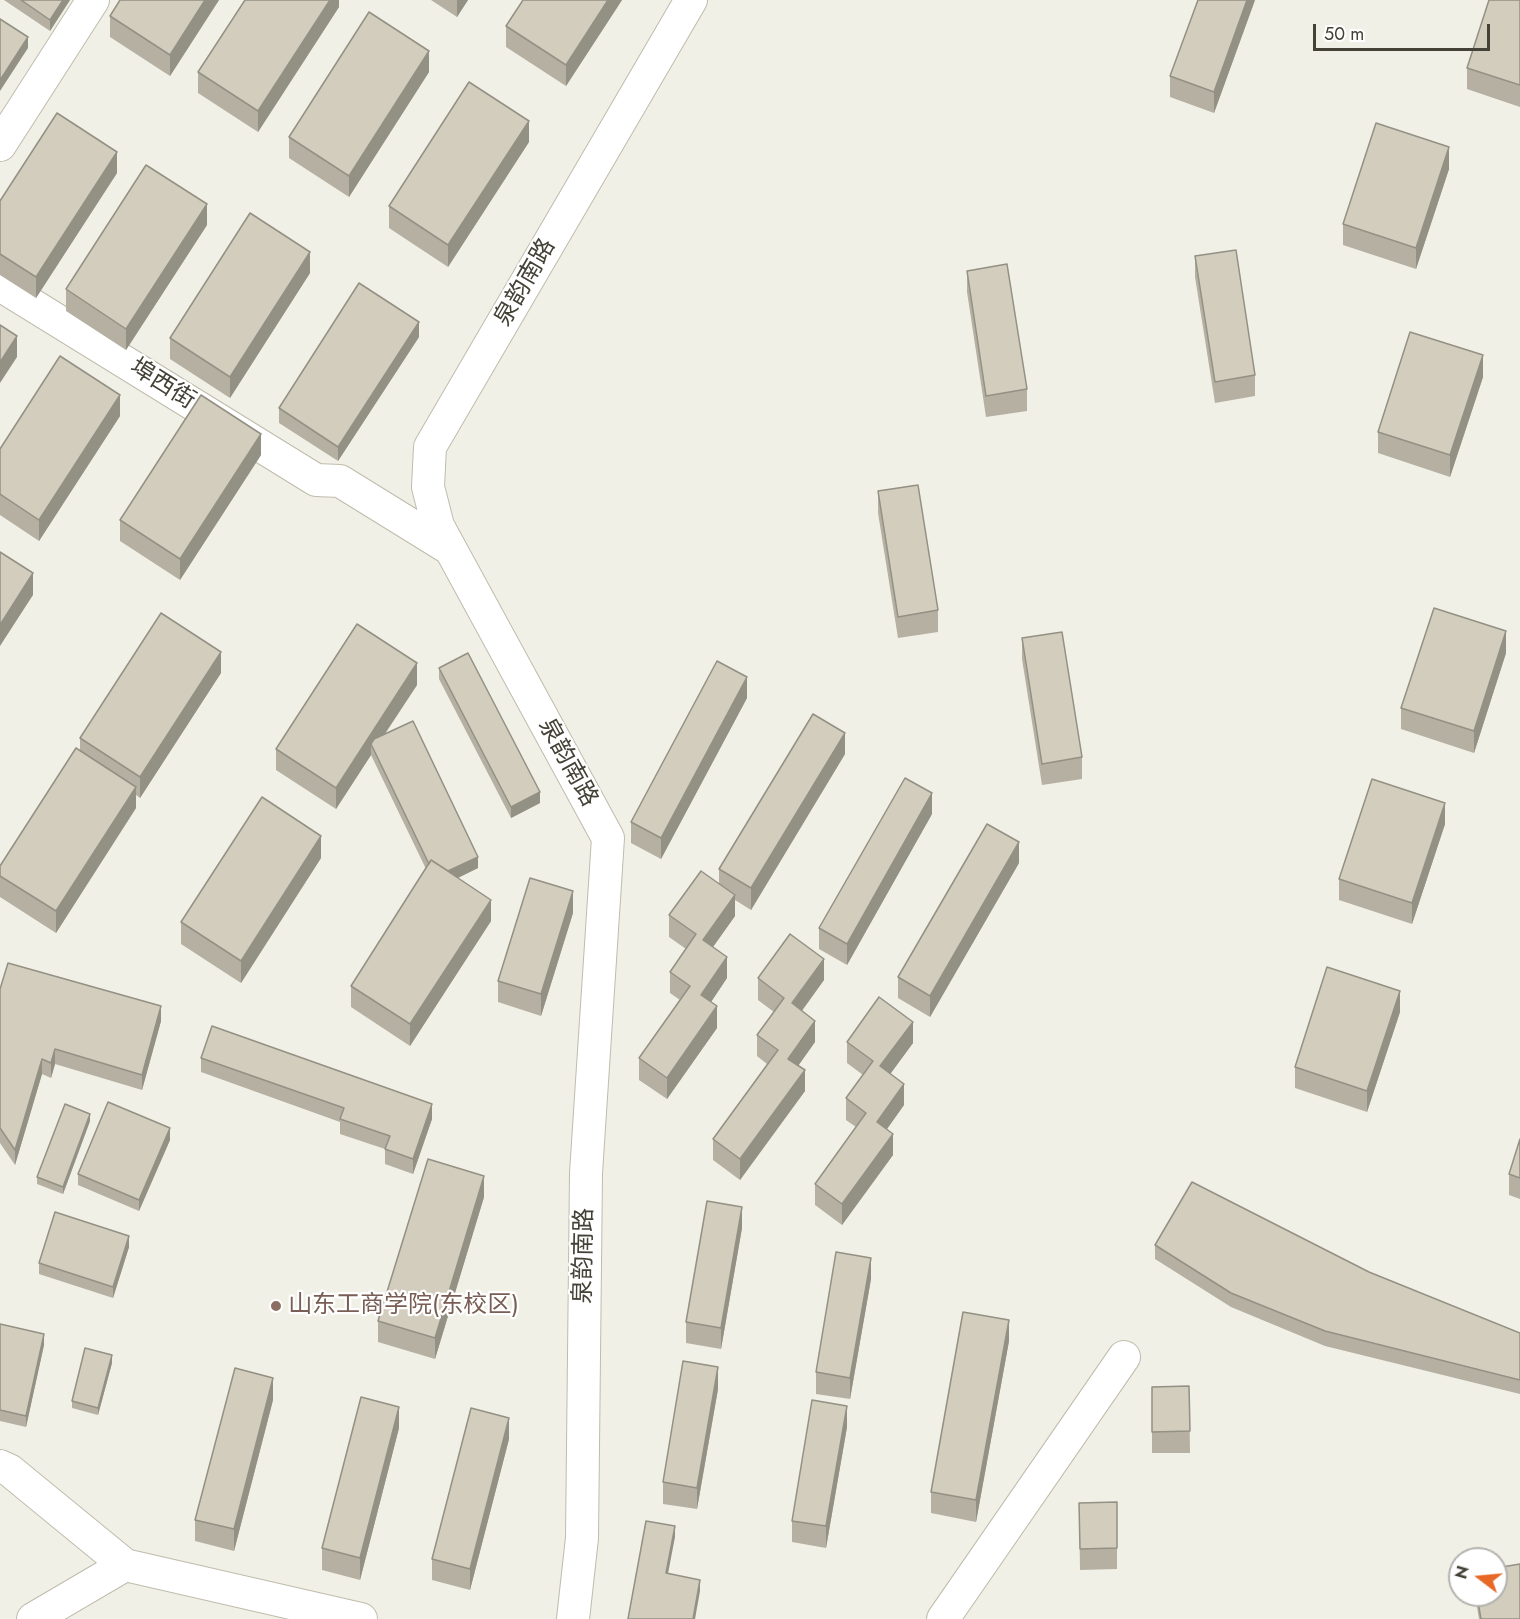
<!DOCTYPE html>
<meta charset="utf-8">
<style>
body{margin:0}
#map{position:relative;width:1520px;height:1619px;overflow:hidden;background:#f1f0e6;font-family:Jost,sans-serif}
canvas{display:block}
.north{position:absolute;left:1448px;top:1547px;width:60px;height:60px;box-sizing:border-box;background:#fff;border:2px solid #b4b3af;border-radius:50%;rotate:286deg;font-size:16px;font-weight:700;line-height:24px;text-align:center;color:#444136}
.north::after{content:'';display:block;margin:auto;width:21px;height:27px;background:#e76827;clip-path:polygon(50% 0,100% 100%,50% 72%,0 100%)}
.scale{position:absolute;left:1313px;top:24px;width:177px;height:27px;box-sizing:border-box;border:3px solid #444136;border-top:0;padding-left:8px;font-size:18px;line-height:21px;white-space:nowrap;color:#444136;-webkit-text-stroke:4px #fff;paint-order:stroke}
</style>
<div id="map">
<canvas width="1520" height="1619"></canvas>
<div class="north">N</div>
<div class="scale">50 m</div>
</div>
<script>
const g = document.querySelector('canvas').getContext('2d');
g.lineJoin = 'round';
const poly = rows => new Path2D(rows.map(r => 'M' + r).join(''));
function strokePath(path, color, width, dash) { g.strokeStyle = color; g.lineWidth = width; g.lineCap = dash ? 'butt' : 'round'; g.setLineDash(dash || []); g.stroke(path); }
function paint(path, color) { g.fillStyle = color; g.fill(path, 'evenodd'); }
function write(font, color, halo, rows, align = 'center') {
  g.font = font + ' Jost,"Noto Sans SC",sans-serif'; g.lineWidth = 4.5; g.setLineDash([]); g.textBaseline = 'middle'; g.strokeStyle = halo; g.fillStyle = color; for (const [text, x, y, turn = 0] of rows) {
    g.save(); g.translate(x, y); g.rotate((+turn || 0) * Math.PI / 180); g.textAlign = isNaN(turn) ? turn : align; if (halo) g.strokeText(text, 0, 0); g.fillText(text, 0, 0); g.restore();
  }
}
const minor = poly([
 [0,145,93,0],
 [0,285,316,480,340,481,450,549],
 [0,1466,9,1470,125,1565],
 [33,1619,125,1565,361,1619],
 [573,1619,582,1538,586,1173,608,838,438,526,428,487,430,447,691,0],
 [943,1619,1124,1357]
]);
const wall = poly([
 [4,0,70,0,50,31],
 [219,0,170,76,110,37,110,16],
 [339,0,339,7,258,132,198,93,198,72],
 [431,0,468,0,457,17],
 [523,0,622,0,566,86,506,47,506,26],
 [1255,0,1214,113,1170,97,1170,76],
 [1520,0,1520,107,1467,89,1467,68],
 [429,72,349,197,289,158,289,137],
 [529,142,448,267,389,228,389,206],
 [1449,169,1416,269,1343,245,1343,224],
 [117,173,36,298,0,275,0,201],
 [207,225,126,350,66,311,66,289],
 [1195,256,1255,375,1255,396,1215,403,1195,277],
 [967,271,1027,389,1027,411,986,417,967,292],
 [310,273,230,398,170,359,170,338],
 [419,337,338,461,279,423,279,408],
 [1483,377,1450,477,1378,453,1378,432],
 [120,416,39,541,0,515,0,449],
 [261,455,180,580,120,541,120,520],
 [878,491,938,610,938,632,898,638,878,513],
 [1022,638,1082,757,1082,779,1042,785,1022,659],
 [1506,653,1474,753,1401,729,1401,708],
 [439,668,540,803,511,818,439,679],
 [221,673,140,798,136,795,136,808,56,933,0,897,0,866,80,750,80,738],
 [417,685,385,734,478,868,458,878,491,921,410,1046,351,1007,351,986,426,869,371,755,336,809,276,770,276,749],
 [747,698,661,859,631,843,631,822],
 [845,754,751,910,735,900,735,916,713,947,727,978,711,1002,717,1028,667,1099,639,1080,639,1058,680,1000,670,993,670,972,686,949,669,937,669,915,719,884,719,869],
 [932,814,847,965,819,949,819,928],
 [1445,824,1412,924,1339,900,1339,879],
 [321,858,241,983,181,944,181,922],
 [1019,863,930,1017,898,998,898,977],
 [573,913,541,1016,498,1002,498,981],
 [758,978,824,980,802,1011,815,1042,798,1066,805,1091,740,1180,713,1160,713,1139,767,1064,757,1056,757,1035,774,1012,758,1000],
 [0,989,161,1021,142,1090,55,1064,51,1078,42,1074,15,1165,0,1143],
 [1400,1012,1367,1112,1295,1088,1295,1067],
 [847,1042,913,1043,890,1074,904,1105,887,1129,893,1155,842,1225,815,1205,815,1184,856,1127,846,1120,846,1098,863,1075,847,1063],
 [201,1058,432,1119,413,1174,385,1164,385,1149,340,1134,340,1122,201,1072],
 [90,1121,63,1194,37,1184,37,1177],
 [1520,1139,1520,1199,1509,1195,1509,1174],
 [170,1140,139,1211,78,1185,78,1174],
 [484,1197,435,1359,378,1342,378,1321],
 [742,1228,721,1349,686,1343,686,1322],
 [1155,1245,1369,1272,1520,1333,1520,1394,1325,1346,1231,1307,1155,1259],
 [129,1247,113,1298,39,1274,39,1263],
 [871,1279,850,1399,816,1394,816,1372],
 [0,1324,44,1345,26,1427,0,1421],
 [1009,1341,976,1522,931,1513,931,1492],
 [112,1363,98,1415,72,1408,72,1401],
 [1189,1386,1190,1453,1152,1453,1152,1387],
 [718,1389,697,1509,663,1504,663,1482],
 [273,1400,234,1551,195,1541,195,1520],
 [847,1427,826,1548,792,1542,792,1521],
 [399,1428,360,1580,322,1570,322,1548],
 [509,1439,470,1590,432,1580,432,1559],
 [1117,1502,1117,1569,1080,1570,1079,1503],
 [1475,1595,1496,1595,1520,1619,1479,1619]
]);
const shadedWall = poly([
 [63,0,70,0,50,31,50,20],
 [205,0,219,0,170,76,170,55],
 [330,0,339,0,339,7,258,132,258,111],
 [457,0,468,0,457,17],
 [608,0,622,0,566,86,566,65],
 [1247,0,1255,0,1214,113,1214,92],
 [28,37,28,48,0,91,0,80],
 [429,51,429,72,349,197,349,176],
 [529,121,529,142,448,267,448,245],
 [1449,147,1449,169,1416,269,1416,248],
 [117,152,117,173,36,298,36,277],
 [207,204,207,225,126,350,126,329],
 [310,252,310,273,230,398,230,377],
 [419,322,419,337,338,461,338,447],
 [17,336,17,357,0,383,0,362],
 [1483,355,1483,377,1450,477,1450,455],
 [120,395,120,416,39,541,39,520],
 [261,434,261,455,180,580,180,559],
 [33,573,33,595,0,646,0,625],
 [1506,631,1506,653,1474,753,1474,731],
 [221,652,221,673,140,798,140,777],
 [417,663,417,685,374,750,371,744,371,755,336,809,336,788],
 [747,677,747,698,661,859,661,838],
 [845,733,845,754,751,910,751,888],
 [136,787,136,808,56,933,56,911],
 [540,792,540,803,511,818,511,807],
 [932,793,932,814,847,965,847,944],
 [1445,803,1445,824,1412,924,1412,903],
 [321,836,321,858,241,983,241,961],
 [1019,842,1019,863,930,1017,930,996],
 [478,857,478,868,439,887,439,876],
 [573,891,573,913,541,1016,541,994],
 [735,895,735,916,703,961,703,940],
 [491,900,491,921,410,1046,410,1024],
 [727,957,727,978,701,1017,701,995],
 [824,959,824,980,792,1024,792,1003],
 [1400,991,1400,1012,1367,1112,1367,1091],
 [161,1006,161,1021,142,1090,142,1075],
 [717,1006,717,1028,667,1099,667,1078],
 [815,1021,815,1042,788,1080,788,1059],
 [913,1022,913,1043,880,1088,880,1066],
 [55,1049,55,1064,51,1078,51,1063],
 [42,1059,42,1074,15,1165,15,1150],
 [805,1070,805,1091,740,1180,740,1159],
 [904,1084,904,1105,877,1143,877,1122],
 [432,1104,432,1119,413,1174,413,1159],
 [90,1114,90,1121,63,1194,63,1187],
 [170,1128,170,1140,139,1211,139,1200],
 [893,1134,893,1155,842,1225,842,1204],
 [484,1176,484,1197,435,1359,435,1338],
 [742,1207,742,1228,721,1349,721,1328],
 [129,1236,129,1247,113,1298,113,1287],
 [871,1258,871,1279,850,1399,850,1378],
 [1009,1320,1009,1341,976,1522,976,1500],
 [44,1334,44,1345,26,1427,26,1416],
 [112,1355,112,1363,98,1415,98,1408],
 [718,1367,718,1389,697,1509,697,1488],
 [273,1378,273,1400,234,1551,234,1529],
 [847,1406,847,1427,826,1548,826,1526],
 [399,1407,399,1428,360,1580,360,1558],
 [509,1418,509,1439,470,1590,470,1569],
 [675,1526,675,1537,666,1584,666,1573],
 [700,1580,700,1591,695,1619,693,1619]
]);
const building = poly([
 [21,0,63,0,50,20,21,0],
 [120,0,205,0,170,55,110,16,120,0],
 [245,0,330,0,258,111,198,72,245,0],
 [523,0,608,0,566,65,506,26,523,0],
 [1198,0,1247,0,1214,92,1170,76,1198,0],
 [1489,0,1520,0,1520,85,1467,68,1489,0],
 [369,12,429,51,349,176,289,137,369,12],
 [0,19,28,37,0,80,0,19],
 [469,82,529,121,448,245,389,206,469,82],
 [57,113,117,152,36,277,0,254,0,201,57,113],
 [1376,123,1449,147,1416,248,1343,224,1376,123],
 [146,165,207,204,126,329,66,289,146,165],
 [250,213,310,252,230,377,170,338,250,213],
 [1236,250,1255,375,1215,382,1195,256,1236,250],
 [1007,264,1027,389,986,396,967,271,1007,264],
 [359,283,419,322,338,447,279,408,359,283],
 [0,325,17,336,0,362,0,325],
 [1410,332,1483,355,1450,455,1378,432,1410,332],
 [60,356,120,395,39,520,0,494,0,449,60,356],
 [201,395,261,434,180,559,120,520,201,395],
 [918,485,938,610,898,617,878,491,918,485],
 [0,552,33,573,0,625,0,552],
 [1434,608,1506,631,1474,731,1401,708,1434,608],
 [161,613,221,652,140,777,80,738,161,613],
 [357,624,417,663,336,788,276,749,357,624],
 [1062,632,1082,757,1042,764,1022,638,1062,632],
 [468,653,540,792,511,807,439,668,468,653],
 [717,661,747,677,661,838,631,822,717,661],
 [813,714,845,733,751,888,719,869,813,714],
 [413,721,478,857,448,871,431,860,429,864,371,744,374,739,413,721],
 [76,748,136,787,56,911,0,876,0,866,76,748],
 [905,778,932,793,847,944,819,928,905,778],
 [1372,779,1445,803,1412,903,1339,879,1372,779],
 [262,797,321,836,241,961,181,922,262,797],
 [987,824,1019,842,930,996,898,977,987,824],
 [431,860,491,900,410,1024,351,986,431,860],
 [701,871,735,895,703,940,727,957,701,995,717,1006,667,1078,639,1058,690,986,670,972,696,934,669,915,701,871],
 [530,878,573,891,541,994,498,981,530,878],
 [790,934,824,959,792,1003,815,1021,788,1059,805,1070,740,1159,713,1139,778,1050,757,1035,784,998,758,978,790,934],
 [8,963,161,1006,142,1075,55,1049,51,1063,42,1059,15,1150,0,1128,0,989,8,963],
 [1327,967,1400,991,1367,1091,1295,1067,1327,967],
 [879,997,913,1022,880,1066,904,1084,877,1122,893,1134,842,1204,815,1184,866,1113,846,1098,873,1061,847,1042,879,997],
 [212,1026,432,1104,413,1159,385,1149,390,1136,340,1119,344,1108,201,1058,212,1026],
 [108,1102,170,1128,139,1200,78,1174,108,1102],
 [65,1104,90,1114,63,1187,37,1177,65,1104],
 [1520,1139,1520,1178,1509,1174,1520,1139],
 [428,1159,484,1176,435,1338,378,1321,428,1159],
 [1192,1182,1369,1272,1520,1333,1520,1380,1325,1331,1231,1293,1155,1245,1192,1182],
 [707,1201,742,1207,721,1328,686,1322,707,1201],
 [55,1212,129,1236,113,1287,39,1263,55,1212],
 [836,1252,871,1258,850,1378,816,1372,836,1252],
 [963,1312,1009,1320,976,1500,931,1492,963,1312],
 [0,1324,44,1334,26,1416,0,1410,0,1324],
 [85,1348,112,1355,98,1408,72,1401,85,1348],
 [683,1361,718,1367,697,1488,663,1482,683,1361],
 [235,1368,273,1378,234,1529,195,1520,235,1368],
 [1189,1386,1190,1431,1152,1432,1152,1387,1189,1386],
 [361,1397,399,1407,360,1558,322,1548,361,1397],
 [812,1400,847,1406,826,1526,792,1521,812,1400],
 [471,1408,509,1418,470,1569,432,1559,471,1408],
 [1117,1502,1117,1548,1080,1549,1079,1503,1117,1502],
 [646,1521,675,1526,666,1573,700,1580,693,1619,628,1619,646,1521],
 [1520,1564,1520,1619,1481,1619,1477,1595,1496,1595,1496,1568,1520,1564]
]);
const markers = [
 [276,1306,6,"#8d6e63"]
];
const streetNames = [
 ["泉韵南路",526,283,-60],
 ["埠西街",162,385,32],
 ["泉韵南路",567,763,61],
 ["泉韵南路",585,1256,-89]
];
const educationNames = [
 ["山东工商学院(东校区)",288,1306]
];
strokePath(minor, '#bfbcac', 34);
strokePath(minor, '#fff', 32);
paint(wall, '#b5b0a2');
paint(shadedWall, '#939084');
paint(building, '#d2cdbc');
strokePath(building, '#939084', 1.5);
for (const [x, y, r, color] of markers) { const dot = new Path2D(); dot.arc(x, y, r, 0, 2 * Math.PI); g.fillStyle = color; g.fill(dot); strokePath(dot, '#fff', 2); }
write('24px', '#444136', '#fff', streetNames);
write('24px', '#785e54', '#fff', educationNames, 'left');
</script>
